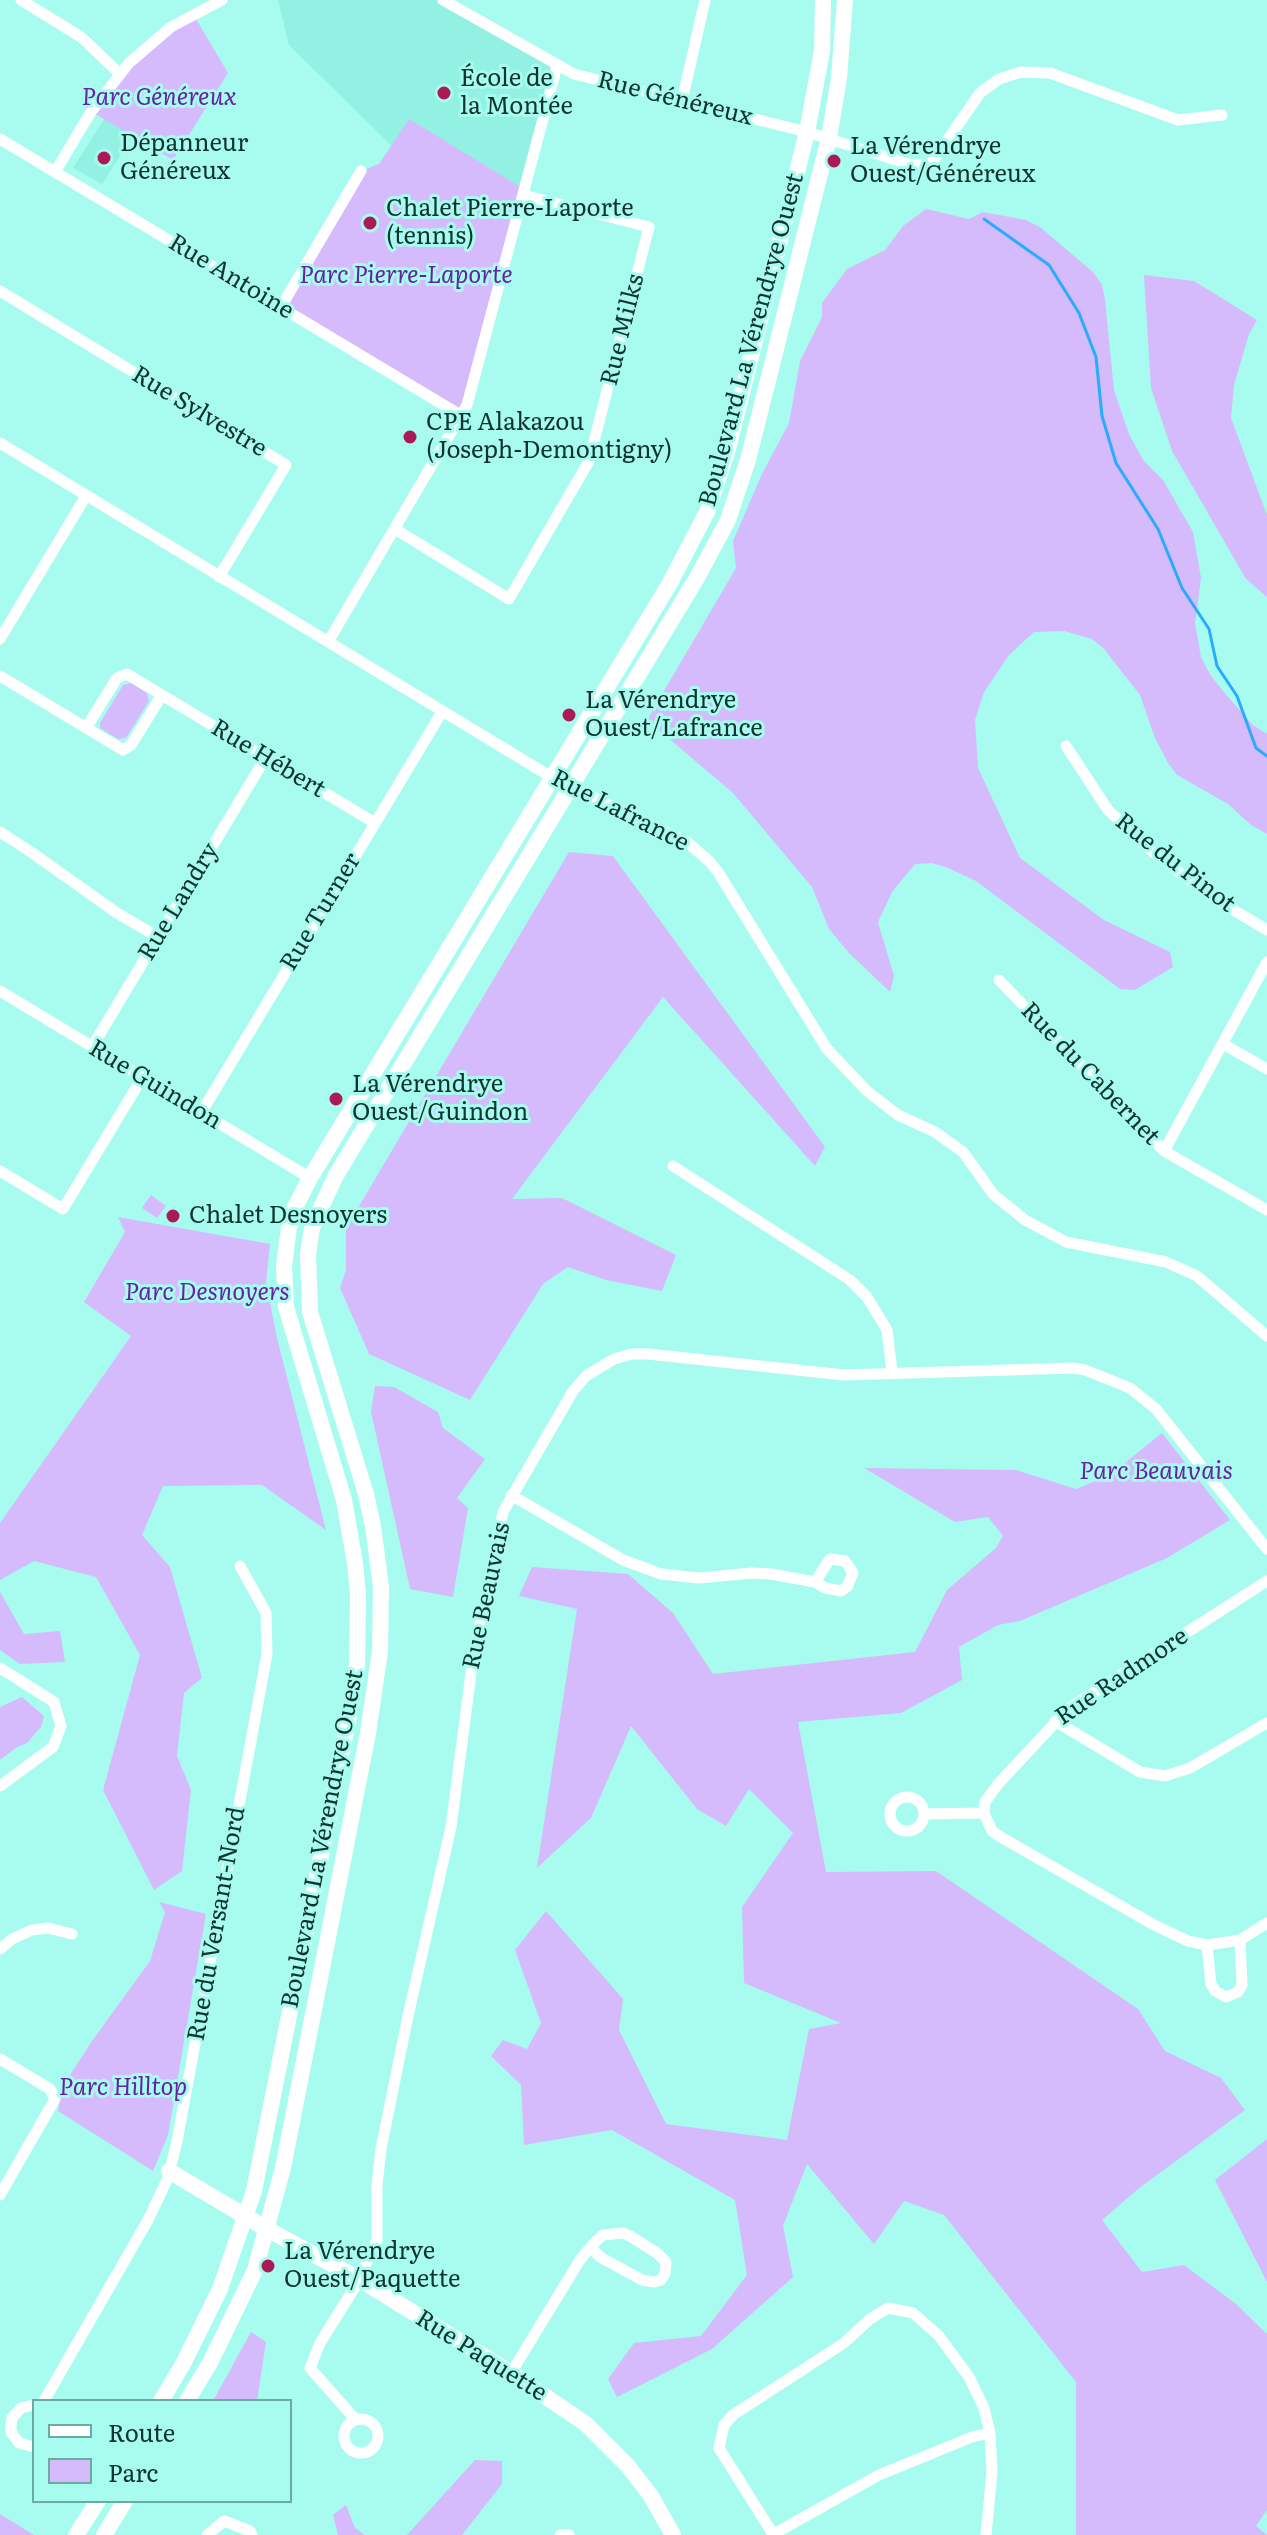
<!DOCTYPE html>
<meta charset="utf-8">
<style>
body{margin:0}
#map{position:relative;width:1267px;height:2535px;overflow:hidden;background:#a8fcef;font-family:Literata,serif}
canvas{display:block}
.legend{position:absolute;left:32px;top:2399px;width:260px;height:104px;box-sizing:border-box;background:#a8fcef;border:2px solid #6baca2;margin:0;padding:10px 14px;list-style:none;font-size:24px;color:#10342f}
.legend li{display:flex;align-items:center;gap:16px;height:40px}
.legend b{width:40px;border:2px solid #6baca2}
</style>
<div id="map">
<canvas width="1267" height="2535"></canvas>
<ul class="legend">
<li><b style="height:10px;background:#fff"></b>Route</li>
<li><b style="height:22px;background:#d5bbfb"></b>Parc</li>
</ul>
</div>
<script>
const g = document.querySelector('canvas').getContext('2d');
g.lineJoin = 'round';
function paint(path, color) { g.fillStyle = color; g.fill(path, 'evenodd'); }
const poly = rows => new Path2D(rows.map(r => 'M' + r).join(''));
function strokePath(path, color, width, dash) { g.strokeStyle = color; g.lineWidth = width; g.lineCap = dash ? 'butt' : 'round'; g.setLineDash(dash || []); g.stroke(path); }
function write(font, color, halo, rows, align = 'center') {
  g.font = font + ' Literata,serif'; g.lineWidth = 6; g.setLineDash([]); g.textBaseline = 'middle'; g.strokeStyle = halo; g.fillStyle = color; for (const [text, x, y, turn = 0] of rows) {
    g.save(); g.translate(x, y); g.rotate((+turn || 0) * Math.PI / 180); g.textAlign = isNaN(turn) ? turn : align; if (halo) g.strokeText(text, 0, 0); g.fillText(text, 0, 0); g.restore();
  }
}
const built = poly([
 [278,0,443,0,557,66,524,189,409,120,392,146,289,45],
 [104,119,133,136,102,184,73,168]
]);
const green = poly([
 [193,14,228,73,173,160,92,112,109,85],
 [409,119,524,189,462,416,281,307,361,171,379,164],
 [926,209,969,219,983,212,1026,220,1040,227,1094,273,1102,285,1105,300,1114,390,1129,434,1143,460,1163,480,1193,532,1201,578,1195,623,1201,657,1211,676,1229,698,1253,725,1267,734,1267,834,1251,825,1228,804,1177,775,1168,763,1155,738,1140,695,1104,649,1092,639,1064,631,1034,632,1009,655,984,692,975,720,978,768,1020,858,1104,920,1170,952,1173,967,1135,990,1120,989,976,881,948,868,932,863,915,864,892,892,878,922,894,976,890,992,849,953,829,929,812,887,733,793,647,720,736,568,733,541,762,474,789,423,800,361,822,317,822,303,847,269,885,250,903,226],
 [1144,275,1194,281,1257,320,1249,334,1234,385,1231,418,1267,515,1267,597,1246,579,1172,451,1151,388],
 [131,683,147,693,149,701,126,738,118,739,100,728,100,723,123,685],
 [569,852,613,856,825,1147,815,1166,663,997,512,1199,562,1198,676,1255,662,1291,606,1280,568,1267,543,1284,470,1400,369,1354,340,1288,346,1270,346,1228],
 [151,1195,166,1206,157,1218,142,1208],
 [118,1217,270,1244,266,1282,277,1338,326,1530,262,1485,163,1486,142,1535,170,1567,202,1678,184,1693,177,1756,191,1790,182,1871,154,1890,103,1790,140,1655,96,1577,34,1561,0,1580,0,1523,131,1336,84,1302,125,1232],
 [375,1386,394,1387,438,1412,443,1428,485,1459,457,1498,468,1508,453,1597,410,1589,371,1412],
 [1162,1433,1230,1520,1167,1558,1020,1621,998,1625,959,1647,962,1680,901,1713,798,1722,826,1872,936,1871,1138,2009,1165,2051,1221,2078,1245,2110,1138,2189,1102,2220,1142,2272,1184,2265,1236,2304,1267,2334,1267,2510,1256,2526,1267,2535,1076,2535,1076,2382,944,2215,904,2201,874,2244,807,2164,783,2226,793,2277,712,2349,617,2397,608,2379,634,2343,701,2336,747,2275,735,2200,612,2130,524,2145,521,2085,491,2056,503,2040,527,2049,541,2023,515,1950,546,1911,623,1999,619,2030,666,2124,787,2140,809,2029,841,2023,744,1983,742,1907,793,1833,749,1789,726,1826,697,1809,631,1726,591,1818,537,1868,577,1609,519,1596,532,1567,628,1574,673,1613,713,1674,915,1652,947,1590,996,1548,1003,1536,988,1517,955,1522,864,1468,1016,1470,1076,1489,1110,1475],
 [0,1592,24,1634,60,1631,65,1662,20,1664,0,1650],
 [22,1697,44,1716,41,1727,27,1743,17,1747,0,1760,0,1707],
 [159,1902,206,1914,168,2135,153,2171,58,2111,61,2089,92,2041,150,1961,165,1912],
 [1267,2139,1267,2282,1215,2180],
 [251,2332,266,2342,257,2401,213,2401],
 [475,2460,502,2461,502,2484,462,2535,407,2535],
 [346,2505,355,2528,365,2535,338,2535,333,2515],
 [0,2514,34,2535,0,2535]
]);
const stream = poly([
 [984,219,1049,265,1079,313,1096,357,1102,416,1116,463,1158,529,1182,588,1209,629,1217,666,1237,696,1256,748,1267,756]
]);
const street = poly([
 [21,0,81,37,119,73],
 [443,0,574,74,807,132,912,165,927,165,933,161,980,93,999,79,1021,72,1050,73,1178,120,1222,115],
 [682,101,705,0],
 [0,139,462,416],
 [55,172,91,112,129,63,171,27,222,0],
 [0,291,286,465,219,577],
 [281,307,361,171],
 [0,443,553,778,687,842,709,861,718,872,827,1049,868,1092,898,1115,935,1132,963,1152,993,1194,1025,1220,1066,1242,1166,1262,1197,1276,1267,1336],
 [395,529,509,599,589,461,649,227,523,195],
 [0,639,86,496],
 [328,642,467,405,557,66],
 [0,676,123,750,131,745,162,695],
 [86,728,117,678,127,674,375,823],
 [1066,746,1108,810,1149,849,1210,896,1267,930],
 [0,832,31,852,117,913,158,937],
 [999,980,1164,1151,1267,1210],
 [0,991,310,1178],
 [1223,1044,1267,1069],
 [92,1047,266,757],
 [201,1113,442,712],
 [1164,1151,1267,962],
 [673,1166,850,1280,867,1297,887,1330,892,1372],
 [0,1171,63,1209,142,1078],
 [511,1495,623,1560,661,1574,699,1578,752,1573,771,1574,815,1582,825,1588,841,1591,847,1587,853,1573,845,1561,830,1559,815,1582],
 [1267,1581,1068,1709,998,1784,985,1802,984,1813,992,1831,999,1836,1154,1925,1188,1941,1207,1945,1240,1940,1267,1923],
 [0,1668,54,1702,61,1726,53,1747,0,1786],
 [1055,1721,1140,1772,1165,1776,1190,1768,1267,1723],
 '890 1814a17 17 0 1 1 34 0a17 17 0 1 1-34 0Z',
 [925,1814,984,1813],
 [1207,1945,1211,1984,1215,1991,1226,1997,1238,1992,1242,1985,1240,1940],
 [0,1949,12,1939,32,1930,48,1928,72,1934],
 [0,2059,50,2089,55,2099,0,2195],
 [511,2373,580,2260,594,2243,603,2235,623,2233,630,2236,657,2253,666,2262,665,2274,661,2280,654,2282,642,2280,600,2257,591,2247],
 [44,2401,148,2220,168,2178,177,2141,267,1654,266,1613,240,1566],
 [34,2405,21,2408,12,2418,11,2425,11,2432,19,2443,34,2447],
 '344 2436a17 17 0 1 1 34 0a17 17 0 1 1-34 0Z',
 [355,2419,310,2368,320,2343,355,2287,377,2240,377,2185,381,2149,408,2016,451,1827,473,1658,503,1512,573,1391,586,1376,614,1359,632,1354,648,1354,844,1375,1073,1368,1085,1370,1130,1388,1156,1409,1267,1549],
 [773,2534,719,2448,724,2425,733,2415,844,2343,870,2319,888,2308,913,2313,939,2336,969,2377,984,2408,990,2433,992,2472,986,2535],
 [207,2535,224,2521,250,2531,252,2535],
 [560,2535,569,2535],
 [772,2535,879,2475,972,2437,990,2433]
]);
const secondary = poly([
 [169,2171,267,2229,359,2279,511,2373,586,2424,628,2466,651,2496,673,2535],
 [161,2401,183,2364,220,2289,254,2191,353,1696,357,1664,358,1596,355,1563,344,1500,286,1307,284,1266,289,1227,294,1209,310,1178,670,583,708,510,728,449,807,132,822,51,823,0],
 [187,2401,211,2361,255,2270,283,2168,368,1733,380,1651,381,1587,373,1526,366,1494,310,1312,308,1254,312,1228,335,1177,698,576,728,520,748,460,829,138,839,78,845,0],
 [76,2535,98,2501],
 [104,2535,125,2501]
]);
const markers = [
 [444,93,8,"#aa1a55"],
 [104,158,8,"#aa1a55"],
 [834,161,8,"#aa1a55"],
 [370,223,8,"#aa1a55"],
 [410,437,8,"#aa1a55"],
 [569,715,8,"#aa1a55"],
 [336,1099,8,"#aa1a55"],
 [173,1216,8,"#aa1a55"],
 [268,2266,8,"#aa1a55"]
];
const poiNames = [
 ["École de",460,79],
 ["la Montée",460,107],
 ["Dépanneur",120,144],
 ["Généreux",120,172],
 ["La Vérendrye",850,147],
 ["Ouest/Généreux",850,175],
 ["Chalet Pierre-Laporte",386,209],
 ["(tennis)",386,237],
 ["CPE Alakazou",426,423],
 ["(Joseph-Demontigny)",426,451],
 ["La Vérendrye",585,701],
 ["Ouest/Lafrance",585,729],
 ["La Vérendrye",352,1085],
 ["Ouest/Guindon",352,1113],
 ["Chalet Desnoyers",189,1216],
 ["La Vérendrye",284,2252],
 ["Ouest/Paquette",284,2280]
];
const parkNames = [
 ["Parc Généreux",159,98],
 ["Parc Pierre-Laporte",406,276],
 ["Parc Desnoyers",207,1293],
 ["Parc Beauvais",1156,1472],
 ["Parc Hilltop",123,2088]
];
const streetNames = [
 ["Rue Généreux",675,99,14],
 ["Rue Antoine",231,277,31],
 ["Rue Milks",623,330,-76],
 ["Boulevard La Vérendrye Ouest",752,340,-75],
 ["Rue Sylvestre",199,412,31],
 ["Rue Hébert",268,759,31],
 ["Rue Lafrance",620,811,27],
 ["Rue du Pinot",1175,863,38],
 ["Rue Landry",179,902,-59],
 ["Rue Turner",321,912,-59],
 ["Rue du Cabernet",1090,1074,46],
 ["Rue Guindon",155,1085,31],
 ["Rue Beauvais",487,1596,-78],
 ["Rue Radmore",1122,1677,-34],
 ["Boulevard La Vérendrye Ouest",323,1839,-79],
 ["Rue du Versant-Nord",217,1924,-80],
 ["Rue Paquette",481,2356,32]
];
paint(built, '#92f1e3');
paint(green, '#d5bbfb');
strokePath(stream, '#29abfe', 3);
strokePath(street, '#fff', 11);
strokePath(secondary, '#fff', 16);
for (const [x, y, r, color] of markers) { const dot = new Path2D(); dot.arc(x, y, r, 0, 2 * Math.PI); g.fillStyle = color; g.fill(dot); strokePath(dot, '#a8fcef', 3); }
write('24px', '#10342f', '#a8fcef', poiNames, 'left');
write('italic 24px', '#6722a2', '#a8fcef', parkNames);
write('24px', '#10342f', '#a8fcef', streetNames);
</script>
